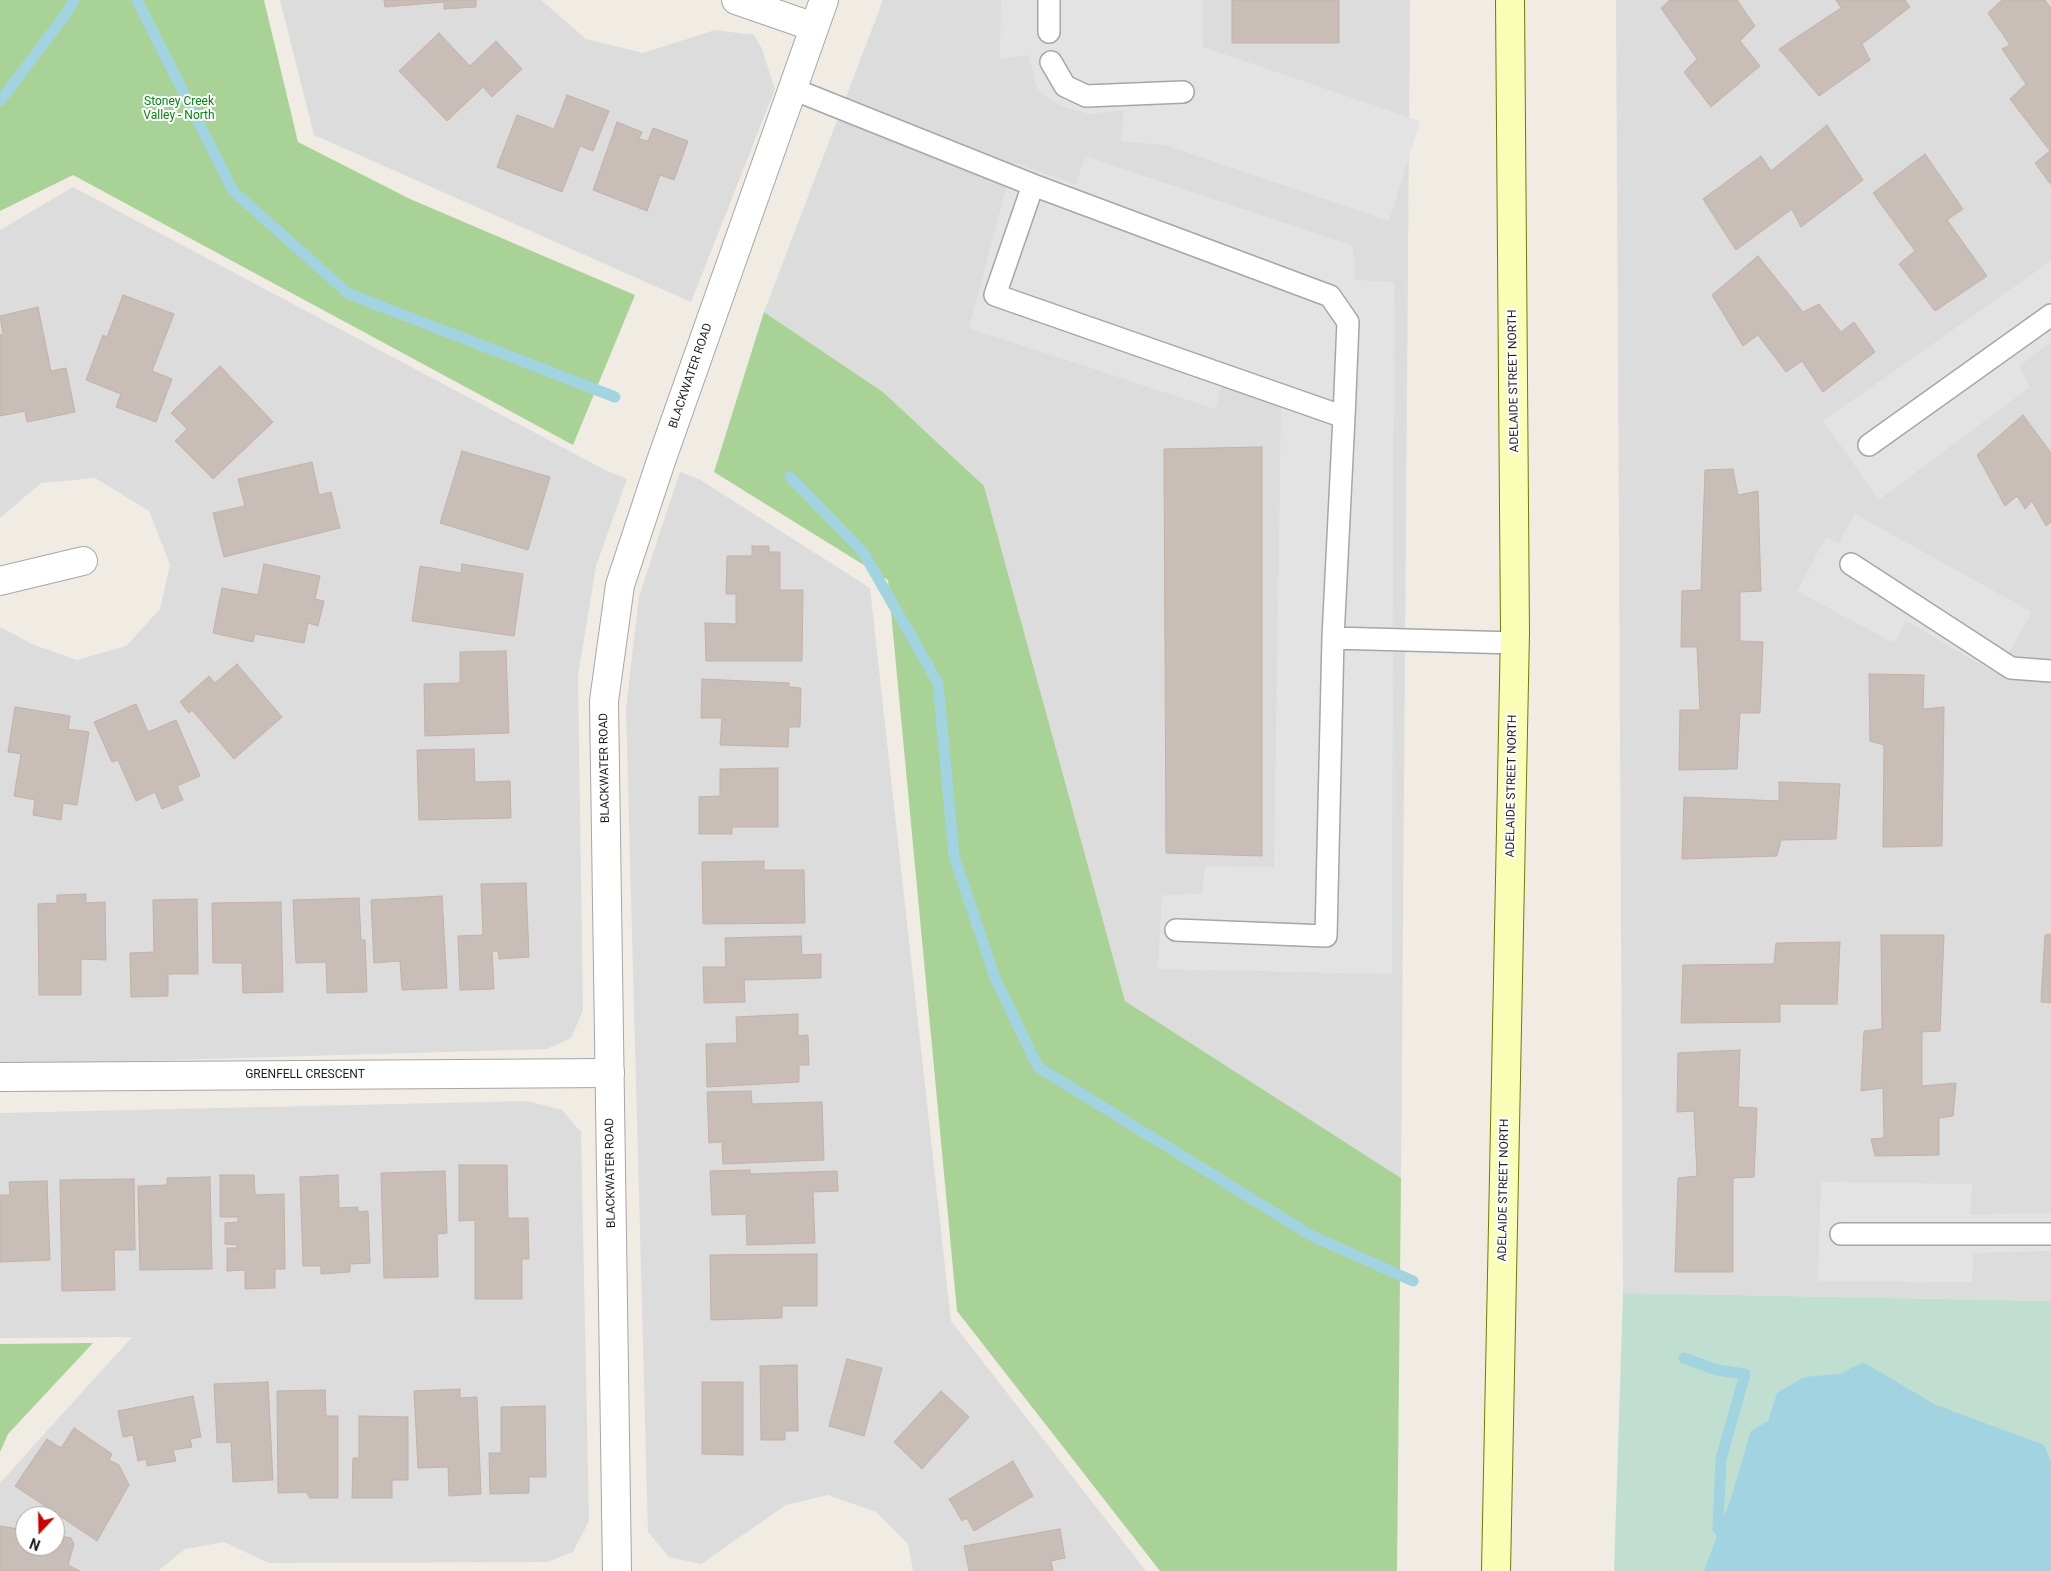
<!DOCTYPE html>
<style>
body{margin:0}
#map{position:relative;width:2051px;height:1571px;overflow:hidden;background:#f0ece4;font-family:Roboto,sans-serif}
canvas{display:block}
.north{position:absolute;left:15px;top:1506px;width:50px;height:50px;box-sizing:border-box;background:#fff;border:1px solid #a5a5a5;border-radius:50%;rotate:201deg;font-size:14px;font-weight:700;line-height:20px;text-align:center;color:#1f1f1f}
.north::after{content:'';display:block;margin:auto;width:18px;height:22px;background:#cd0002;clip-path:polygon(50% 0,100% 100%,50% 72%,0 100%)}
</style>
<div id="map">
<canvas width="2051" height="1571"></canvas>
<div class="north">N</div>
</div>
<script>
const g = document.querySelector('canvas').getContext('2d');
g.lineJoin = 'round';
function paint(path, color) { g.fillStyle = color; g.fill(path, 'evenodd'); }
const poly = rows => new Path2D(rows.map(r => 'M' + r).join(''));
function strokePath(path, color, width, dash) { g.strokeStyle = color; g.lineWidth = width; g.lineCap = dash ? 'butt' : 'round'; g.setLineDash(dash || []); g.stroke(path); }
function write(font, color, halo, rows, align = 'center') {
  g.font = font + ' Roboto,sans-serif'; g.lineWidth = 4; g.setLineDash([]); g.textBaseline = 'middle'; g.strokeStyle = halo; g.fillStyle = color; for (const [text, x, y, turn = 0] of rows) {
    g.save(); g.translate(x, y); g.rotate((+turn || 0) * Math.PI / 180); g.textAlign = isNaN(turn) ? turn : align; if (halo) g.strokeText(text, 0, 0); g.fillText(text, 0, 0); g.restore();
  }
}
const residential = poly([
 [280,0,541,0,586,39,643,53,715,30,754,35,762,49,775,89,691,302,314,135],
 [883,0,1410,0,1401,1178,1125,1001,984,486,883,392,764,312],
 [1616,0,2051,0,2051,1301,1623,1293],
 [73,187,605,470,627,479,596,566,578,676,583,1011,571,1038,547,1049,0,1065,0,627,34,645,77,660,126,646,160,609,170,565,149,511,95,478,41,483,0,518,0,230],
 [680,472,699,479,870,588,951,1321,1146,1571,913,1571,908,1544,876,1512,828,1495,786,1505,701,1564,669,1557,648,1532,626,709,639,596],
 [528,1101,562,1110,581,1132,589,1521,573,1552,547,1562,269,1563,224,1542,185,1549,158,1571,0,1571,0,1483,132,1337,0,1338,0,1113],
 [25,1516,55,1516,55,1546,25,1546]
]);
const forest = poly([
 [0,0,264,0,298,142,410,199,635,295,573,445,73,175,0,211],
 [764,312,883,392,984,486,1125,1001,1401,1178,1397,1571,1160,1571,957,1311,888,580,714,472],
 [93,1343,8,1434,0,1452,0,1344]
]);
const wetland = poly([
 [1623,1293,2051,1301,2051,1571,1614,1571]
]);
const parking = poly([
 [1001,0,1203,0,1203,47,1420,121,1389,221,1165,145,1121,141,1124,110,1089,114,1058,105,1037,89,1029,55,1000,59],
 [1085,156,1353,246,1355,280,1394,282,1392,974,1158,969,1162,895,1202,894,1205,866,1274,867,1281,407,1224,377,1215,409,969,328,1013,162,1076,185],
 [2051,261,2051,342,2019,366,2030,387,1879,500,1823,421],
 [1855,514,2032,612,1997,674,1906,621,1894,643,1797,591,1826,537,1838,544],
 [1821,1182,1972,1184,1970,1215,2051,1213,2051,1251,1973,1253,1972,1282,1818,1281]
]);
const water = poly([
 [1863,1362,1936,1405,2044,1445,2051,1461,2051,1571,1704,1571,1731,1498,1751,1431,1768,1421,1777,1393,1804,1377,1839,1374]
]);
const stream = poly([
 [137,0,233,191,349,294,615,397],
 [0,101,66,14,74,0],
 [790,477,863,552,938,683,954,856,995,978,1038,1067,1312,1236,1413,1281],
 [1684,1358,1717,1370,1745,1374,1721,1459,1718,1529,1729,1541]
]);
const building = poly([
 [384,0,476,0,476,7,444,9,444,2,385,7,384,0],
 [1232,0,1339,0,1339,43,1232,43,1232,0],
 [1670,0,1737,0,1755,26,1740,41,1760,66,1711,107,1684,72,1697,59,1661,8,1670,0],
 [1836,0,1905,0,1910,7,1862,44,1870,60,1819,96,1779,49,1841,8,1836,0],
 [2002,0,2045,0,2051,8,2051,185,2035,163,2050,151,2010,99,2026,84,2002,49,2010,45,1988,13,2002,0],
 [439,33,470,66,496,41,522,69,492,97,483,87,447,121,399,71,439,33],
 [567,95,609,111,593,151,580,146,562,192,497,167,517,115,554,129,567,95],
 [617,122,642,132,639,139,648,141,653,128,688,141,674,180,660,175,647,211,593,190,617,122],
 [1827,125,1863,180,1801,227,1792,209,1736,250,1703,199,1761,156,1771,171,1827,125],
 [1925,154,1963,209,1947,220,1987,276,1935,311,1899,264,1915,251,1873,193,1925,154],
 [1758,256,1803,312,1819,304,1841,332,1854,322,1875,352,1823,392,1802,361,1786,372,1758,335,1743,346,1712,295,1758,256],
 [123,295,174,314,152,371,172,379,156,422,116,407,121,394,86,380,103,335,107,337,123,295],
 [38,307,51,371,66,368,75,412,27,422,25,411,0,416,0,335,3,334,0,316,38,307],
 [220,366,273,422,213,479,175,441,187,429,171,413,220,366],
 [2023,415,2051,453,2051,522,2046,526,2032,501,2025,509,2017,496,2005,506,1977,455,2023,415],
 [1262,447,1262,856,1166,853,1164,449,1262,447],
 [462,451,550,477,528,550,440,523,462,451],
 [312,462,319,495,331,492,340,528,224,557,213,513,245,506,238,479,312,462],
 [1733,469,1738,495,1758,491,1761,591,1740,592,1740,641,1763,642,1760,713,1740,713,1737,769,1679,770,1680,710,1700,710,1697,647,1681,647,1682,591,1701,590,1705,470,1733,469],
 [752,546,769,546,769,552,780,552,780,590,803,590,802,661,706,661,705,623,736,624,736,594,726,594,727,556,752,556,752,546],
 [264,564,320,576,315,599,324,601,318,626,308,623,304,643,255,634,253,642,213,633,222,588,258,595,264,564],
 [462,564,523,574,514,636,412,621,420,566,461,573,462,564],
 [506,651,509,733,425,736,424,684,460,683,460,652,506,651],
 [237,664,282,717,234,759,192,710,189,713,180,702,209,676,215,683,237,664],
 [1869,674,1924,675,1923,709,1944,707,1942,846,1883,847,1884,745,1870,741,1869,674],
 [702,679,789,683,789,687,801,688,800,727,789,727,788,747,720,745,722,718,701,718,702,679],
 [136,704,148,732,176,720,200,776,177,786,183,800,162,809,155,792,136,801,118,760,112,762,94,722,136,704],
 [15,707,70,716,68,729,89,732,77,805,63,803,61,820,33,815,35,800,14,796,21,754,8,752,15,707],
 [474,749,475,782,510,781,511,818,419,820,417,750,474,749],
 [778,768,778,827,732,827,732,834,699,834,699,797,720,796,720,769,778,768],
 [1779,782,1840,784,1836,839,1781,840,1777,856,1682,859,1684,797,1779,801,1779,782],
 [764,861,764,870,804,870,805,923,703,924,702,862,764,861],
 [526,883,529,957,499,959,498,951,492,951,494,989,460,990,458,936,483,935,481,884,526,883],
 [86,894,86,903,105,902,106,960,81,959,81,995,39,995,38,904,57,903,57,895,86,894],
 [442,896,447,988,402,990,400,961,374,963,371,900,442,896],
 [359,898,361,940,365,940,367,992,327,993,326,962,296,963,293,900,359,898],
 [197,899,198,974,168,974,168,996,131,997,130,953,154,952,153,900,197,899],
 [281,902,283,992,243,993,242,963,213,963,212,903,281,902],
 [2051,934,2051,1003,2041,1002,2045,935,2051,934],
 [1881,935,1944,935,1940,1031,1922,1032,1922,1086,1956,1083,1953,1116,1939,1118,1939,1155,1875,1156,1871,1139,1884,1138,1883,1088,1861,1091,1864,1031,1882,1029,1881,935],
 [801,936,802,955,821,954,821,978,744,980,745,1002,704,1003,703,967,726,967,725,938,801,936],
 [1840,942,1837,1004,1780,1004,1780,1022,1681,1023,1683,965,1774,964,1776,943,1840,942],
 [798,1014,798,1036,808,1035,809,1065,799,1065,799,1082,707,1087,706,1044,737,1043,736,1017,798,1014],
 [1740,1050,1738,1107,1757,1108,1754,1177,1733,1178,1733,1272,1675,1272,1678,1178,1697,1176,1694,1111,1677,1112,1678,1053,1740,1050],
 [751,1091,752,1104,822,1102,824,1160,723,1164,722,1142,709,1143,707,1092,751,1091],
 [459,1165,507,1165,508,1218,528,1218,529,1259,522,1259,522,1299,475,1299,475,1220,459,1221,459,1165],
 [750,1170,750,1174,837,1171,838,1191,813,1192,815,1243,747,1245,746,1214,712,1215,710,1171,750,1170],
 [445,1171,447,1233,437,1234,438,1277,384,1278,381,1173,445,1171],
 [220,1175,254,1175,255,1195,284,1194,285,1269,275,1269,275,1288,245,1289,245,1270,227,1271,227,1248,237,1248,237,1245,225,1244,225,1223,238,1222,238,1217,220,1217,220,1175],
 [338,1175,339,1208,358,1207,358,1212,368,1211,370,1263,350,1264,350,1272,321,1274,321,1266,303,1266,300,1177,338,1175],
 [210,1177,212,1269,140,1270,138,1186,167,1185,167,1178,210,1177],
 [134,1179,135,1250,114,1250,115,1290,62,1291,60,1180,134,1179],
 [47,1181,50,1260,0,1262,0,1195,10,1195,9,1182,47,1181],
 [817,1254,817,1306,782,1306,782,1318,711,1320,710,1255,817,1254],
 [847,1359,882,1368,864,1436,829,1426,847,1359],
 [797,1365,798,1431,785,1431,785,1440,761,1440,760,1366,797,1365],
 [268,1382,273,1480,233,1482,231,1442,217,1443,214,1384,268,1382],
 [702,1382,743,1382,743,1455,702,1454,702,1382],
 [460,1389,460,1398,477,1397,481,1494,449,1496,448,1467,418,1468,414,1391,460,1389],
 [325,1390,326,1416,338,1416,338,1498,310,1498,306,1492,278,1493,277,1391,325,1390],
 [941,1391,969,1417,922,1469,894,1442,941,1391],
 [193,1396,201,1437,190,1439,192,1447,173,1450,176,1461,147,1466,146,1459,138,1461,133,1435,123,1437,118,1411,193,1396],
 [545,1406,546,1477,529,1477,529,1493,490,1494,489,1453,501,1453,501,1407,545,1406],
 [359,1416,408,1417,408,1480,392,1480,392,1498,352,1498,353,1458,359,1458,359,1416],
 [74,1428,112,1454,109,1460,119,1465,129,1485,97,1541,15,1486,47,1439,61,1448,74,1428],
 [1013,1461,1033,1496,974,1531,967,1518,962,1521,949,1499,1013,1461],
 [0,1526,25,1530,25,1546,55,1546,55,1535,71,1538,74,1544,68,1565,80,1571,0,1571,0,1526],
 [1060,1529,1065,1558,1051,1561,1053,1571,969,1571,964,1546,1060,1529]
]);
const service = poly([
 [1049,32,1049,0],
 [1051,62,1065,86,1086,96,1183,92],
 [793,89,1033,185,1330,296,1348,322,1344,417],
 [1033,185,995,295,1344,417,1333,638,1326,936,1176,930],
 [1869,445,2051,315],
 [1851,564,2011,668,2051,671],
 [1333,638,1515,643],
 [1841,1234,2051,1234]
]);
const minor = poly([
 [736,0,814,27],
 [0,581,83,561],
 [0,1077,610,1073]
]);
const tertiary = poly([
 [617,1571,604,701,620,585,661,461,824,0]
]);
const secondary = poly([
 [1496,1571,1515,632,1510,0]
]);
const parkNames = [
 ["Stoney Creek",179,102],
 ["Valley - North",179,116]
];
const streetNames = [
 ["BLACKWATER ROAD",691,376,-71],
 ["ADELAIDE STREET NORTH",1514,381,-91],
 ["BLACKWATER ROAD",605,768,-91],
 ["ADELAIDE STREET NORTH",1512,786,-89],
 ["GRENFELL CRESCENT",305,1075],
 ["BLACKWATER ROAD",611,1173,-91],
 ["ADELAIDE STREET NORTH",1504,1190,-89]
];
paint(residential, '#dddcdc');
paint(forest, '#a8d296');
paint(wetland, '#c0dfd1');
paint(parking, '#e3e3e3');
paint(water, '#a2d3e1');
strokePath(stream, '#a2d3e1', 11);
paint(building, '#c8beb7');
strokePath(building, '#c3b2a6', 1);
strokePath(service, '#a6a6a6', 24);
strokePath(minor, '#a6a6a6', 30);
strokePath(tertiary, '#a6a6a6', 30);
strokePath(secondary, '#6f7b00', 30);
strokePath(service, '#fff', 21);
strokePath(minor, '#fff', 28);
strokePath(tertiary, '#fff', 28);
strokePath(secondary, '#fafdb5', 28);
write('12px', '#04850e', '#fff', parkNames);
write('12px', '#1f1f1f', '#fff', streetNames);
</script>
